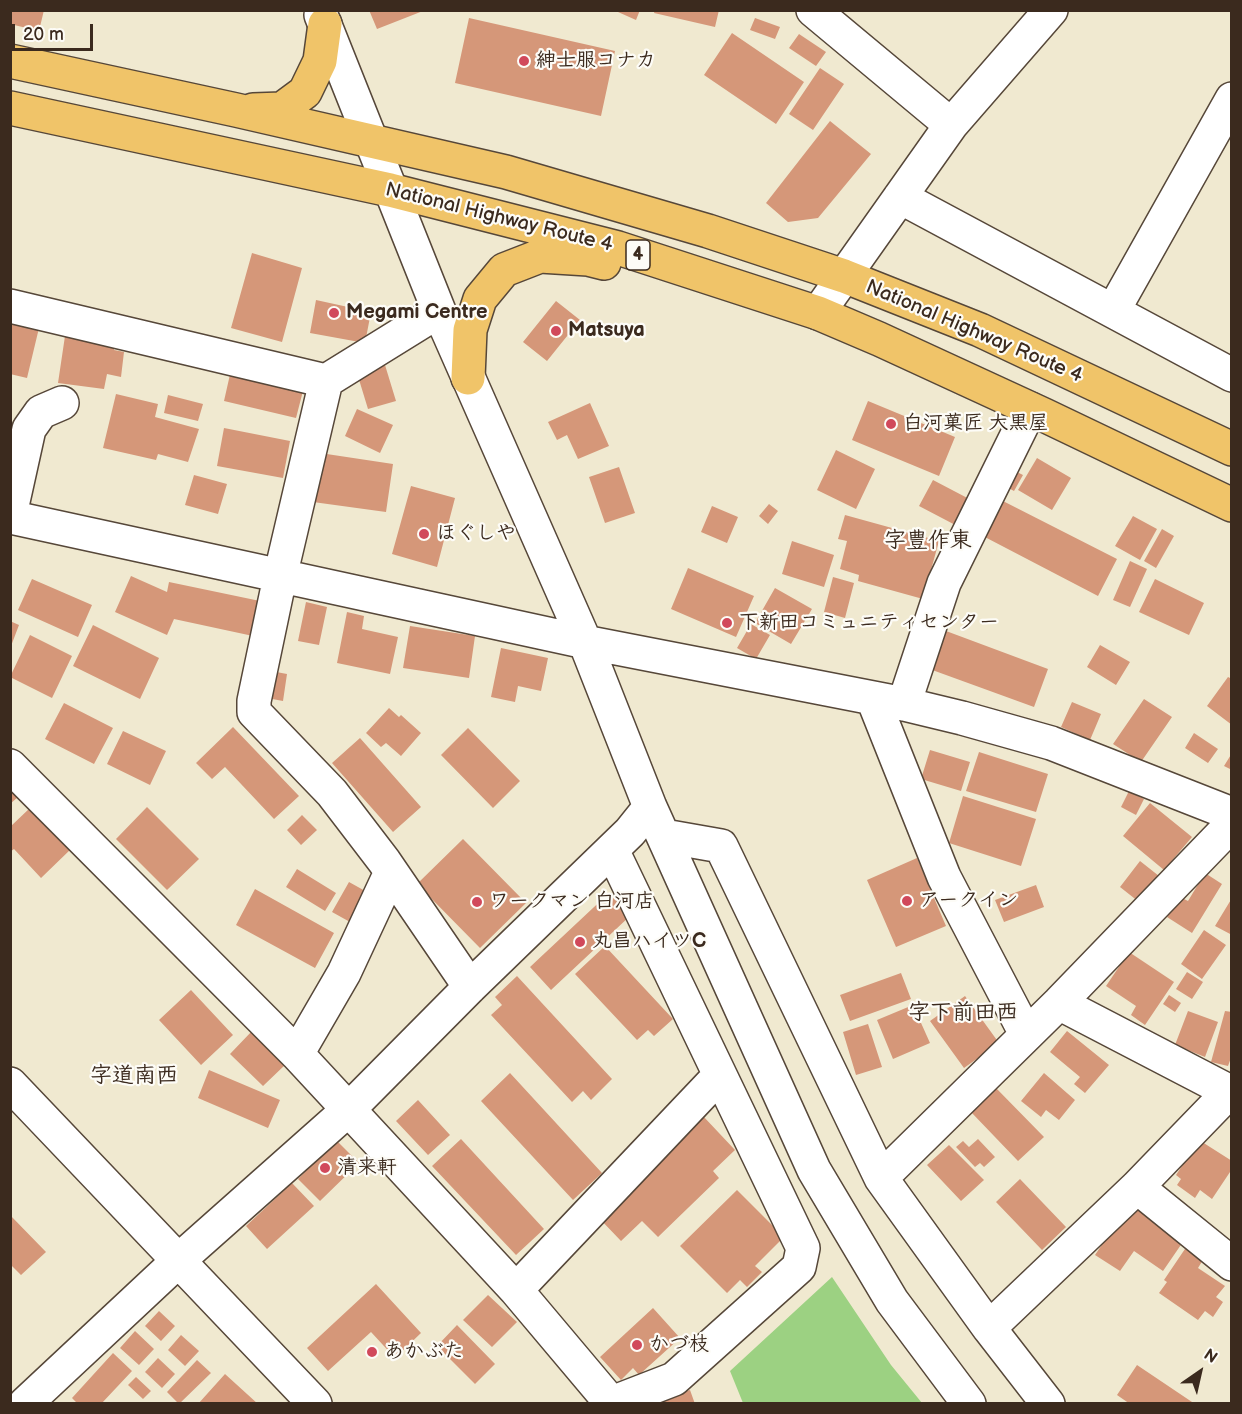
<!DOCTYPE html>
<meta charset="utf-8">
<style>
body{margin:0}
#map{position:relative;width:1242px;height:1414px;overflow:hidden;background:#f0e9d0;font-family:"Balsamiq Sans",sans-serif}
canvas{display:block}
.frame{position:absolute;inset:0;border:12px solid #3b2a1e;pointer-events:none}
.north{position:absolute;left:1170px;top:1342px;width:60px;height:60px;-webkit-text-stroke:4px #fdfcf7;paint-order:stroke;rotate:34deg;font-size:16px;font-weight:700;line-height:24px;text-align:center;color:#3b2a1e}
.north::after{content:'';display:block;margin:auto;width:21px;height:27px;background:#3b2a1e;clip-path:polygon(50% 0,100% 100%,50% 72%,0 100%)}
.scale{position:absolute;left:12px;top:24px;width:81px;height:27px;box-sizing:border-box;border:3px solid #3b2a1e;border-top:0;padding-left:8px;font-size:18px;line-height:21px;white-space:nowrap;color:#3b2a1e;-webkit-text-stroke:4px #fdfcf7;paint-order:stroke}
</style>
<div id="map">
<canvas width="1242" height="1414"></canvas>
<div class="frame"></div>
<div class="north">N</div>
<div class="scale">20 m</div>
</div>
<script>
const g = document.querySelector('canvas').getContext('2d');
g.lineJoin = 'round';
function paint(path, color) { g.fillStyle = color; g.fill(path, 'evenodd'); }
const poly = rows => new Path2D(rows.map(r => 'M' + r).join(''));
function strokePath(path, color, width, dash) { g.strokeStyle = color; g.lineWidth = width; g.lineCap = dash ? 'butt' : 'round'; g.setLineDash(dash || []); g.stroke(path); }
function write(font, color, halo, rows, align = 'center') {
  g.font = font + ' "Balsamiq Sans","Klee One",sans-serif'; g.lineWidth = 4.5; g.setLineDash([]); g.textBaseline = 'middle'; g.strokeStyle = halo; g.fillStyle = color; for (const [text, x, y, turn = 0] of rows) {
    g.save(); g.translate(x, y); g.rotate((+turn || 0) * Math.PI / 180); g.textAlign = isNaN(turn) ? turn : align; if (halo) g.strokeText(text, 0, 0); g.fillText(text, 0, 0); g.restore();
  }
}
const green = poly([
 [832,1277,891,1365,922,1403,743,1403,730,1371]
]);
const building = poly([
 [10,10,44,10,39,31,10,24],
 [369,10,423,10,423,11,377,29],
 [619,10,640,10,636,20,618,12],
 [655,10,719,10,715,27,654,13],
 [469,18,615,51,601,116,455,83],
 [755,18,780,27,775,39,750,30],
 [732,33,804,82,776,124,704,75],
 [799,34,826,52,816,66,789,48],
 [820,68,844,84,813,130,789,114],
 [830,121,871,154,818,218,788,222,766,203],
 [252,253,302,268,282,342,231,328],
 [316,300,371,312,365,343,310,333],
 [556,301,580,320,547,361,523,342],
 [10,321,39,328,27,378,10,374],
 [65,336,114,343,114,350,124,352,121,377,107,374,104,389,58,383],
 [385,365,396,401,368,409,357,373],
 [231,370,304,387,296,418,224,401],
 [116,394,158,404,155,417,199,429,188,462,158,454,156,460,103,448],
 [168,395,203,404,198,421,164,413],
 [868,401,955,437,939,476,852,440],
 [590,403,609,446,578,459,567,435,557,440,548,422],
 [357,409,393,425,380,453,345,436],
 [224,428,290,441,283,478,217,466],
 [836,450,875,469,856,509,817,490],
 [320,453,393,464,386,512,313,502],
 [1037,458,1071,478,1052,510,1018,490],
 [619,467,635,513,605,523,589,477],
 [1011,469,1023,475,1014,491,1003,485],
 [194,475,227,484,218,514,185,505],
 [933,480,975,502,961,528,919,506],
 [411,486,455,498,437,567,392,554],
 [999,499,1117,559,1098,596,981,535],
 [769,504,778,511,768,524,759,516],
 [712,506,738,517,727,543,701,532],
 [845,515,939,541,923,599,858,581,859,575,840,569,847,541,838,539],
 [1133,516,1157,529,1140,560,1115,546],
 [1162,529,1174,536,1156,568,1144,561],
 [792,541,834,555,824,587,782,574],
 [1130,561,1147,569,1130,607,1113,600],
 [688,568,754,596,736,637,671,609],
 [131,576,167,592,169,582,260,601,253,636,174,619,167,635,115,612],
 [833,577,854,583,845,618,824,612],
 [32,579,92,605,78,637,18,610],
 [1155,579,1204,603,1189,635,1139,612],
 [775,588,812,609,791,644,755,623],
 [306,602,327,607,319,645,298,641],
 [347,612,364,616,362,629,398,637,390,674,337,663],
 [10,621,19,625,11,646,10,646],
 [751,624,770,635,756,659,737,648],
 [93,625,159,658,140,699,73,666],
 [410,626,475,636,469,678,403,668],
 [938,628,1048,669,1034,707,924,667],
 [30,635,72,656,52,698,10,677],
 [1100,645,1130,662,1116,685,1087,667],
 [501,648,548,658,541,691,518,686,515,702,491,697],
 [271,671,287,674,283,701,267,698],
 [1228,677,1232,679,1232,725,1207,706],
 [1144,699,1172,717,1141,762,1113,744],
 [1072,702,1101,714,1090,740,1061,727],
 [64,703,113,728,94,764,45,739],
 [389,708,399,717,401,715,421,733,401,756,386,743,381,747,366,733],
 [233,727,299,796,274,819,225,767,212,779,196,763],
 [468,728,520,781,493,808,441,755],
 [123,731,166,751,150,785,107,764],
 [1194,733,1218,749,1208,763,1185,748],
 [360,738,421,807,393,832,332,763],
 [930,750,970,762,961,791,921,779],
 [979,752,1048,774,1036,812,966,791],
 [1232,753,1232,770,1224,766],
 [10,790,18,797,10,804],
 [1129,791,1144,799,1136,815,1121,807],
 [963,796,1036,819,1021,866,949,843],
 [1150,803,1192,837,1164,870,1123,836],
 [31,807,71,849,41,878,14,849,10,852,10,827],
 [147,807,199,859,167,890,116,839],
 [302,815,317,830,301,845,287,830],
 [463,839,526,903,480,948,417,884],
 [917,858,946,926,896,947,867,880],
 [1140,861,1159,876,1139,902,1120,887],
 [297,869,336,893,325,911,286,887],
 [1205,873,1222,884,1192,933,1167,917,1180,897,1188,901],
 [349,882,367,892,350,922,332,912],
 [1036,885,1044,907,1004,922,995,900],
 [255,889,334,933,315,968,236,925],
 [609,893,630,916,551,990,530,967],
 [1232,898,1232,935,1215,926],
 [1204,930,1226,945,1202,979,1181,964],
 [605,946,673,1019,654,1036,648,1030,637,1040,575,974],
 [1129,952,1174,982,1145,1025,1131,1015,1136,1006,1106,986],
 [1187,972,1203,982,1192,999,1176,989],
 [901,973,911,999,850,1021,840,995],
 [517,976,612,1079,591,1100,583,1091,572,1102,491,1015,502,1005,495,997],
 [191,990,233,1035,201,1065,159,1020],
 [1169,995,1181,1003,1175,1012,1163,1004],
 [965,996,999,1043,964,1068,930,1021],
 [913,1005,930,1043,893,1059,877,1020],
 [1188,1011,1218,1022,1205,1057,1175,1045],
 [1225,1011,1232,1012,1232,1055,1228,1066,1211,1062],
 [868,1024,882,1067,856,1075,843,1032],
 [252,1031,286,1064,263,1086,230,1054],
 [1067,1031,1109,1065,1085,1093,1074,1084,1080,1077,1050,1052],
 [209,1070,280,1100,268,1128,198,1098],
 [510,1073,602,1173,573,1200,481,1101],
 [1044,1073,1075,1100,1059,1120,1046,1110,1041,1117,1021,1101],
 [996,1088,1044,1137,1018,1161,971,1112],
 [418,1100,450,1135,428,1155,396,1121],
 [703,1116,735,1150,713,1171,719,1178,658,1237,642,1221,621,1241,599,1218],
 [461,1139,544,1229,516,1255,432,1166],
 [978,1139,995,1157,984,1167,980,1163,975,1167,956,1147,963,1141,969,1147],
 [336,1140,359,1163,320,1201,298,1179],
 [1199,1140,1232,1161,1232,1169,1212,1199,1200,1190,1195,1198,1177,1185,1181,1179,1176,1175],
 [949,1145,984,1180,961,1201,927,1165],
 [1020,1179,1066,1227,1042,1250,996,1202],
 [292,1183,314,1206,267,1249,246,1226],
 [737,1190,784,1237,755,1266,762,1272,747,1287,740,1280,727,1293,680,1246],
 [1140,1204,1187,1236,1163,1271,1134,1251,1120,1271,1095,1255,1124,1212,1131,1217],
 [10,1215,46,1252,21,1275,10,1264],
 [1189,1243,1206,1255,1198,1268,1225,1286,1216,1297,1223,1302,1213,1317,1205,1311,1198,1320,1159,1293,1167,1282,1164,1280],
 [376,1284,421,1333,395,1358,371,1332,328,1371,307,1348],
 [488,1295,517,1322,492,1347,463,1320],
 [653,1308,680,1338,639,1375,633,1368,621,1380,600,1357],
 [159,1311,175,1326,161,1341,145,1326],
 [457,1325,495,1364,475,1384,437,1346],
 [135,1331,154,1349,139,1365,120,1348],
 [181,1335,199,1351,185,1366,168,1350],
 [113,1353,132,1371,101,1404,78,1404,72,1398],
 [158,1358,175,1374,162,1388,145,1372],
 [197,1360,211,1373,179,1404,167,1392],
 [1137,1365,1195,1404,1130,1404,1117,1395],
 [225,1374,258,1404,198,1404],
 [136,1377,151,1391,143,1399,128,1385],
 [690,1390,695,1404,649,1404,649,1403]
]);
const minor = poly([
 [813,10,951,125],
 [321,15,439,311,585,642,650,807,814,1170,892,1301,969,1404],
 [900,197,1232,375],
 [10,306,326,381,439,311],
 [1113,311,1232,99],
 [818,313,951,125,1051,10],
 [326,381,280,577,254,701,254,712,332,793,384,861,470,987],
 [10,515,29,429,41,412,62,403],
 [10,517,585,642,904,704,962,718,1051,743,1232,814],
 [873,699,944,877,1026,1034],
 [904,704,944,583,1030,409],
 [10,766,297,1054,516,1290,612,1404],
 [664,836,721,846,881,1178,989,1328,1048,1404],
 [612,850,803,1248,799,1267,674,1379,612,1403],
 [1059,1003,1232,1093],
 [297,1054,344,973,391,872],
 [10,1084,315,1404],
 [881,1178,1059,1003,1232,824],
 [1137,1187,1232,1264],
 [516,1290,720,1075],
 [989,1328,1137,1187,1229,1092],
 [25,1404,179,1260,348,1110,470,987,630,832,650,807]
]);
const highway = poly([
 [10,61,236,110,506,172,708,231,844,276,980,330,1232,449],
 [10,108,390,190,618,248,818,313,879,339,1044,415,1232,505],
 [253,110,282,109,305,92,320,61,325,24],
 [468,378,470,330,480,299,504,270,540,256,588,259,604,263]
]);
const markers = [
 [524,61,6,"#d1495b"],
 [334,313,6,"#d1495b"],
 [556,331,6,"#d1495b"],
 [891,424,6,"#d1495b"],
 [424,534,6,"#d1495b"],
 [727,623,6,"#d1495b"],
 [907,901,6,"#d1495b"],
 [477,902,6,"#d1495b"],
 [580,942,6,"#d1495b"],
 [325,1168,6,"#d1495b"],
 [637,1345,6,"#d1495b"],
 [372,1352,6,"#d1495b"]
];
const shields = [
 [638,255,24]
];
const shieldNames = [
 ["4",638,255]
];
const poiNames = [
 ["紳士服コナカ",536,61],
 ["Megami Centre",346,313],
 ["Matsuya",568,331],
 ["白河菓匠 大黒屋",903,424],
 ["ほぐしや",436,534],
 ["下新田コミュニティセンター",739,623],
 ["アークイン",919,901],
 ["ワークマン 白河店",489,902],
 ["丸昌ハイツC",592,942],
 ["清来軒",337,1168],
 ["かづ枝",649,1345],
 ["あかぶた",384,1352]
];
const streetNames = [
 ["National Highway Route 4",499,218,14],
 ["National Highway Route 4",974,332,23]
];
const quarterNames = [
 ["字豊作東",928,541],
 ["字下前田西",963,1013],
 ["字道南西",134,1076]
];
paint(green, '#9cd182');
paint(building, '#d59779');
strokePath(minor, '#564739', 36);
strokePath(highway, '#564739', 36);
strokePath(minor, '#fff', 33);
strokePath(highway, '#f0c469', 33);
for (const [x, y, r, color] of markers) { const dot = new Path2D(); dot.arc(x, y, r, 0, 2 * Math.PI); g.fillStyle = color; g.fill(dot); strokePath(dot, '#fdfcf7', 2); }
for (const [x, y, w] of shields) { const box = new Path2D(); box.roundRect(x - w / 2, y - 15, w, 30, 4.5); g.fillStyle = '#fdfcf7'; g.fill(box); strokePath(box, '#3b2a1e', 1.5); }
write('bold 18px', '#3b2a1e', null, shieldNames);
write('bold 20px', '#3b2a1e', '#fdfcf7', poiNames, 'left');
write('20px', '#3b2a1e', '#fdfcf7', streetNames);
write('bold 22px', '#3b2a1e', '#fdfcf7', quarterNames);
</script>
